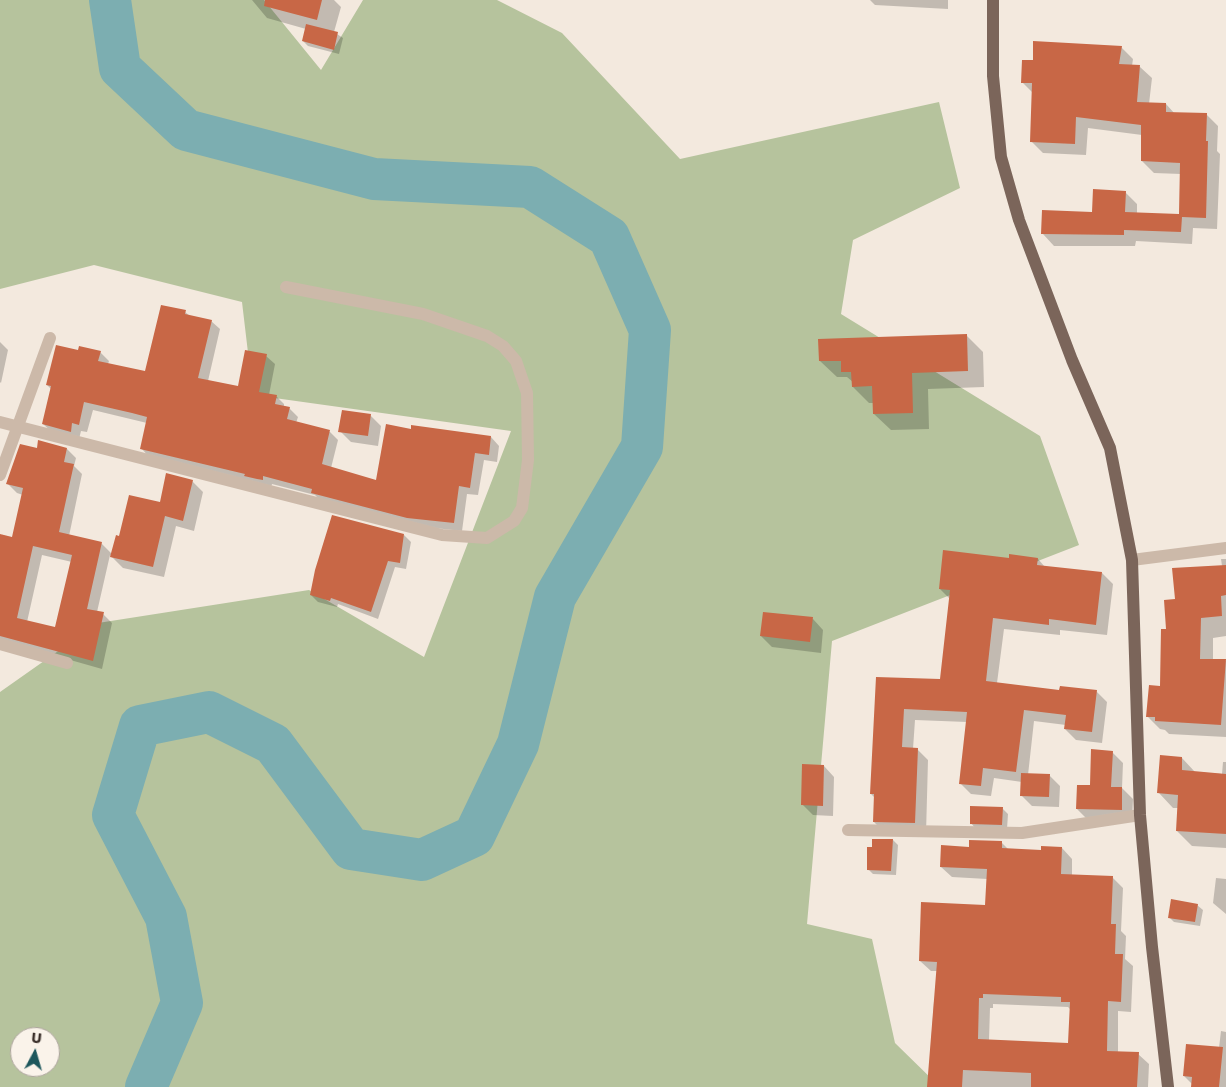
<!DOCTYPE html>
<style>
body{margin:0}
#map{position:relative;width:1226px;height:1087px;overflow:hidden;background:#f3e9de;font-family:"Golos Text",sans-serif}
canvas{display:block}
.north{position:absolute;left:10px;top:1027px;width:50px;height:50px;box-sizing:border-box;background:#faf3ea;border:1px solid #ada49d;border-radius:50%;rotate:6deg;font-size:14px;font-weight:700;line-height:20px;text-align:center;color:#392e29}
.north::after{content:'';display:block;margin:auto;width:18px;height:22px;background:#1d575c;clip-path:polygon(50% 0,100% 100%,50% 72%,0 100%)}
</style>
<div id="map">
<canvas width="1226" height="1087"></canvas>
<div class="north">U</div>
</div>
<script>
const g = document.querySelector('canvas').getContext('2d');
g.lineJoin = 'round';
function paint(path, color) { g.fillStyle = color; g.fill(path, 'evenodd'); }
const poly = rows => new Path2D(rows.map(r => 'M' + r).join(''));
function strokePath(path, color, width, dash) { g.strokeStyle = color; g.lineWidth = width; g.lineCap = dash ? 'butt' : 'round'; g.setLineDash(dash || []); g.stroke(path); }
const green = poly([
 [0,0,264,0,321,70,363,0,497,0,562,33,680,159,939,102,960,188,853,240,841,314,1040,436,1079,545,832,641,807,924,872,939,895,1043,940,1087,0,1087,0,692,98,623,309,590,424,657,511,431,253,395,242,302,94,265,0,289],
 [20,1037,50,1037,50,1067,20,1067]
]);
const shadow = poly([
 [252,0,334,0,341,7,334,32,343,38,339,54,308,46,303,41,306,29,267,18],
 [870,0,948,0,948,9,875,5],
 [1121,47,1133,59,1132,66,1140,67,1152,78,1149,104,1166,104,1175,114,1206,114,1218,126,1217,151,1220,154,1217,229,1193,228,1192,244,1136,241,1135,246,1054,246,1043,234,1093,213,1125,192,1137,204,1137,214,1180,215,1181,174,1154,173,1142,161,1142,135,1088,128,1086,155,1043,153,1031,141,1033,93,1022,82,1034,62],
 [185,312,190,316,211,321,220,329,208,381,239,388,266,356,275,364,269,395,276,396,284,404,284,407,289,408,298,417,296,423,330,432,338,440,331,468,377,481,412,431,491,437,499,446,497,462,484,460,478,495,467,494,462,531,416,526,321,501,315,495,272,484,271,488,150,458,142,449,147,423,93,410,87,432,81,431,79,439,52,432,43,424,51,389,47,385,79,352,100,352,109,361,108,364,146,372],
 [967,336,983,352,984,387,928,389,929,429,891,430,874,414,874,403,869,403,853,387,853,382,847,377,837,377,820,361],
 [0,342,8,350,1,383,0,382],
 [370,415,381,426,378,446,351,442,340,431],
 [38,449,67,449,76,458,74,466,82,474,69,536,101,543,112,554,120,537,192,481,203,492,194,531,176,526,164,577,123,568,110,555,97,612,103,614,112,623,102,669,0,640,0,536,13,539,23,495,17,493,8,484],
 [42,555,72,562,56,628,27,622],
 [404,535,411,542,406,569,395,567,378,619,338,604,337,607,318,602,311,595],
 [1010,559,1038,559,1045,567,1102,573,1113,584,1107,635,1060,630,1060,635,1004,629,997,683,1060,691,1096,691,1107,702,1102,743,1076,740,1065,729,1066,725,1034,721,1028,775,1049,775,1060,786,1059,807,1032,806,1021,795,1022,782,994,778,991,796,971,794,960,783,967,722,915,720,913,749,917,749,928,760,926,834,885,833,874,822,875,798,871,794,877,678,941,681,950,599,940,589],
 [1221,559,1226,559,1226,636,1213,638,1213,660,1226,661,1226,737,1169,734,1165,730,1160,729,1147,716,1161,688,1167,630,1176,600,1222,566],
 [813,619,823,630,821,653,772,647,761,636],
 [1112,752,1123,763,1122,788,1133,799,1132,820,1088,820,1077,809],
 [1182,758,1195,772,1222,774,1223,762,1226,762,1226,848,1192,846,1177,831,1178,808,1173,808,1159,793],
 [824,766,834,777,833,816,813,815,802,804],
 [1002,808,1008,814,1007,829,976,829,971,823],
 [893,840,898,845,896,875,873,874,868,869,873,848],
 [1001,842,1009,850,1042,851,1062,848,1072,859,1072,875,1112,877,1123,888,1121,931,1126,936,1125,959,1133,966,1131,1012,1118,1011,1118,1053,1138,1054,1149,1064,1148,1087,928,1087,934,1001,937,1001,938,971,931,971,920,961,986,906,987,879,952,877,941,867,970,848],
 [993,1004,1068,1007,1071,1010,1069,1044,989,1040,990,1008,993,1008],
 [1216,878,1226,879,1226,914,1213,903],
 [1197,905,1203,910,1200,926,1174,922,1169,917],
 [1221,1031,1226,1032,1226,1087,1192,1087,1192,1084,1184,1076,1219,1048]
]);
const river = poly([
 [110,0,120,68,186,130,374,179,530,187,609,237,650,330,642,447,555,597,518,744,474,836,422,860,351,849,273,744,209,712,140,726,113,815,166,917,182,1003,146,1087]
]);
const building = poly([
 [265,0,322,0,317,20,264,6],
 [306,24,338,32,334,50,302,41],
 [1033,41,1122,46,1119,64,1140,65,1137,102,1166,103,1166,112,1207,113,1206,141,1208,141,1206,218,1182,217,1181,232,1124,230,1124,235,1041,234,1042,210,1092,212,1093,189,1126,191,1125,212,1179,214,1180,163,1141,161,1141,125,1076,117,1075,144,1030,142,1032,83,1021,83,1022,60,1033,60],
 [161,305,186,310,185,314,212,320,198,378,238,386,245,350,267,354,259,392,277,395,275,404,290,407,287,419,330,430,322,464,376,480,386,424,411,429,411,425,491,436,489,455,475,453,470,488,459,486,454,523,407,518,311,493,312,489,263,476,263,480,257,479,244,476,245,474,140,449,147,417,132,413,84,402,79,425,72,423,71,432,42,424,51,386,46,385,56,345,78,350,79,346,101,351,98,361,145,371],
 [967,334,968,371,912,373,913,413,873,414,872,386,852,387,851,372,841,372,841,361,819,361,818,339],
 [342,410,371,414,368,436,338,432],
 [38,440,67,448,64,462,74,464,59,532,102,542,87,609,104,612,93,661,0,636,0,534,12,537,23,488,6,484,20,444,37,448],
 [33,546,72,555,55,627,17,618],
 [166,473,193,480,183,521,165,516,153,567,110,557,116,535,119,536,129,495,160,502],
 [332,515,404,534,400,563,388,561,371,612,331,598,330,601,310,595,315,570],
 [943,550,1009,558,1009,554,1038,558,1037,565,1102,572,1096,625,1049,619,1049,625,993,618,986,681,1059,690,1060,686,1097,690,1092,732,1064,729,1066,715,1024,710,1016,772,983,768,981,786,959,784,967,712,904,709,902,747,918,748,915,823,873,822,874,794,870,794,876,677,940,679,950,590,939,589],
 [1226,565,1226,595,1221,596,1222,616,1201,618,1200,659,1226,659,1221,725,1155,721,1155,717,1146,717,1149,685,1160,686,1161,629,1166,629,1164,600,1175,599,1172,568],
 [763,612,813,617,810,642,760,636],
 [1091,749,1113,751,1111,787,1122,787,1122,810,1076,809,1077,785,1090,785],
 [1160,755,1182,757,1182,770,1226,774,1226,834,1176,831,1178,795,1157,793],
 [802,764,824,765,823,806,801,805],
 [1021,773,1050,774,1049,797,1020,796],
 [970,806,1003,807,1002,825,970,824],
 [872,839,893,839,891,871,867,870,867,847,872,847],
 [969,840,1002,841,1002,848,1041,850,1041,846,1062,847,1061,874,1113,876,1111,924,1116,924,1115,954,1123,954,1121,1002,1108,1001,1107,1051,1139,1052,1137,1087,1031,1087,1031,1073,963,1070,962,1087,927,1087,937,962,919,961,921,902,985,905,987,869,940,867,941,845,969,847],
 [983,994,1061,997,1061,1002,1070,1002,1068,1043,978,1039,979,998,983,998],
 [1171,899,1198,904,1195,922,1168,918],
 [1186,1044,1223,1047,1219,1087,1191,1087,1192,1077,1183,1076]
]);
const minor = poly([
 [0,422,442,535,487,538,514,521,522,508,528,460,527,393,516,361,503,346,487,336,423,314,286,287],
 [0,475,50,338],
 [1132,560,1226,548],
 [0,644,67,663],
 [848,830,1022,833,1140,815]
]);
const major = poly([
 [993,0,993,76,1001,157,1019,220,1072,360,1110,448,1132,560,1140,815,1152,947,1168,1087]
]);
paint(green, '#b6c39d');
paint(shadow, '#0003');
strokePath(river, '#7caeb1', 42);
paint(building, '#c86746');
strokePath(minor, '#ccb9a9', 12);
strokePath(major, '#7b655a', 12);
</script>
